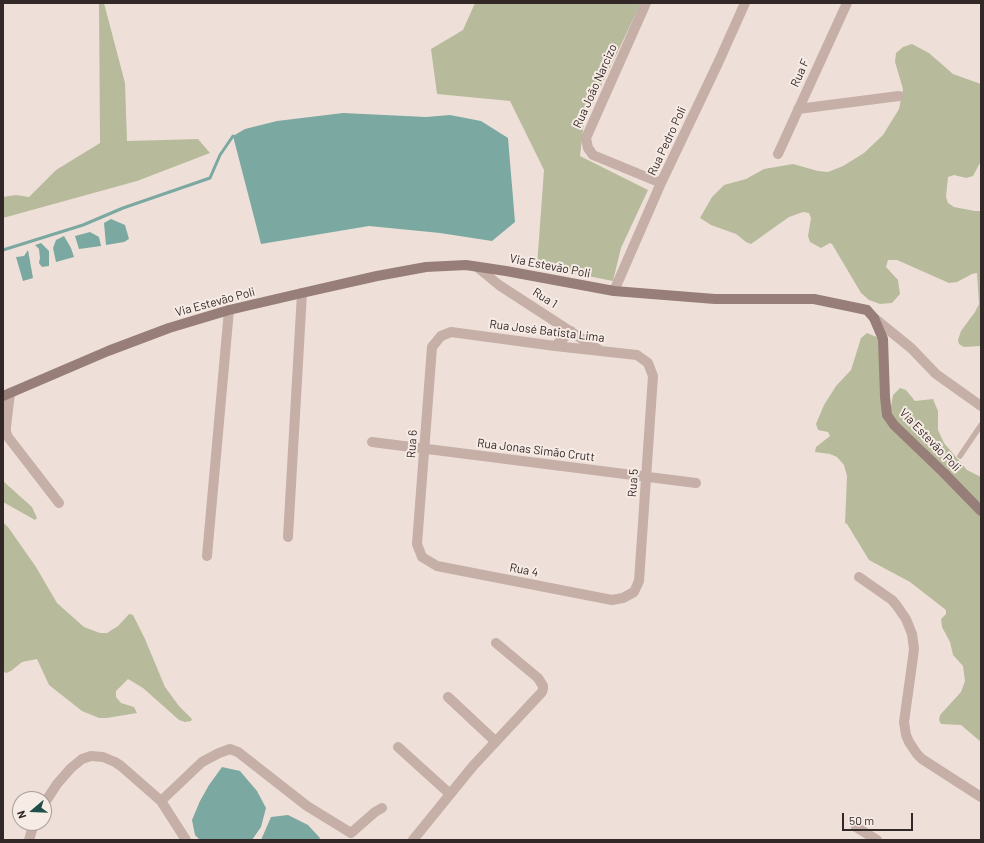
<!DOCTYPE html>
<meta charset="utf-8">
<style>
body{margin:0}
#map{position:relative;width:984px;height:843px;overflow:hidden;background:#eee0d9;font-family:Barlow,sans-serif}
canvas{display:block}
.frame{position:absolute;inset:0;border:4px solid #322827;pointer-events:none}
.north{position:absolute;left:12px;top:791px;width:40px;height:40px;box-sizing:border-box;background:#f7ebe5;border:1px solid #a89d99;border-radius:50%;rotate:251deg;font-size:11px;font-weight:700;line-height:16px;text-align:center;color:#322827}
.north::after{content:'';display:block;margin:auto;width:14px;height:18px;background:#204f49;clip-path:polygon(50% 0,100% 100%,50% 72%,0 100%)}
.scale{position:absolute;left:842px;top:813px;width:71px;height:18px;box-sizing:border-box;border:2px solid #322827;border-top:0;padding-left:5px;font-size:12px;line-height:14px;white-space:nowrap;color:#322827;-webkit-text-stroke:3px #f7ebe5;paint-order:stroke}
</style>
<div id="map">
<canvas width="984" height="843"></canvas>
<div class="frame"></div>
<div class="north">N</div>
<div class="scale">50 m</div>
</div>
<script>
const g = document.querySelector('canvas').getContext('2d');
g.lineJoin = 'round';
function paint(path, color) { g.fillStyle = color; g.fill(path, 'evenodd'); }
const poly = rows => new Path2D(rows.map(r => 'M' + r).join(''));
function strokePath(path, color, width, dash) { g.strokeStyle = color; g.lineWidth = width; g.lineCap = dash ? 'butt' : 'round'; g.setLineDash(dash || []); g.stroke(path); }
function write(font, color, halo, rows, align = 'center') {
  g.font = font + ' Barlow,sans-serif'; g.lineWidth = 4; g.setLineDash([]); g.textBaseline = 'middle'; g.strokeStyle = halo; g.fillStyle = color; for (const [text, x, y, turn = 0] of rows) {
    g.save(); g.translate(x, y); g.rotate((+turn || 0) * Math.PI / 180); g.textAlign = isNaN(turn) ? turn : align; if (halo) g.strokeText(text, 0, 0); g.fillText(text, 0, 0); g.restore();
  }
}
const green = poly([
 [99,3,104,3,125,83,127,141,198,139,210,153,137,181,3,218,3,197,16,195,29,197,56,170,100,143],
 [475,3,641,3,584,122,580,156,648,190,621,248,613,281,537,266,544,170,510,101,437,94,431,49,463,30],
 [912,44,929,53,953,74,981,84,981,161,973,176,966,178,954,175,948,177,946,197,948,203,954,207,975,211,981,211,981,346,964,347,959,344,958,340,961,331,975,312,979,304,977,273,972,274,957,282,949,283,897,260,888,260,886,267,898,280,900,294,892,303,880,304,869,300,861,293,832,244,830,243,821,248,810,242,808,236,811,218,809,213,803,212,789,217,751,244,746,242,736,234,711,225,700,218,712,197,724,185,746,179,764,169,793,164,818,171,828,172,843,166,864,153,883,135,899,109,903,89,895,62,896,53,903,47],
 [867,333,879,338,890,412,893,395,900,388,906,390,915,401,933,399,938,411,938,430,944,443,967,470,981,477,981,742,961,725,941,724,939,720,940,715,961,692,965,681,963,666,953,655,950,642,942,627,941,619,946,614,946,610,910,582,869,560,847,524,845,523,847,476,844,465,837,457,830,454,815,452,816,447,830,436,828,432,818,430,816,424,824,405,836,386,851,370,861,338],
 [3,481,32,507,37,518,35,520,3,502],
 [3,522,8,527,36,567,57,603,84,627,100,633,107,633,118,626,129,614,133,615,145,639,165,687,179,706,192,719,191,721,185,722,179,720,143,688,128,679,116,691,116,697,121,703,134,707,137,713,107,718,99,718,82,711,49,685,37,659,22,662,11,671,6,673,3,671]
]);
const water = poly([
 [343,113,426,117,450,115,481,121,508,138,515,222,492,241,440,233,369,226,261,244,233,136,245,129,277,121],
 [111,219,125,225,129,239,124,242,106,245,104,223],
 [90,232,99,237,101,246,79,249,75,236],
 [64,236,71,248,74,257,56,262,53,248,56,240],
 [41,243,49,251,49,266,42,267,39,263,40,258,39,249,35,245],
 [28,250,33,278,23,281,16,257,24,256],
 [222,767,240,771,257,791,266,808,261,827,252,840,200,840,195,835,192,820,200,801,209,785],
 [288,815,308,825,320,838,319,840,261,840,271,817]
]);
const stream = poly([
 [3,250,83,225,123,208,210,178,220,155,233,136]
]);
const service = poly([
 [960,456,981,425]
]);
const minor = poly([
 [646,3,586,138,588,148,593,155,661,183],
 [798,109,899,96],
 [778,154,847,3],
 [477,267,499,285,599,350],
 [614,291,661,183,719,61,745,3],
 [874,318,911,348,936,374,981,406],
 [451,332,555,346,637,355,648,363,653,376,639,581,634,592,623,598,612,600,437,566,422,557,417,544,432,347,441,336,451,332],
 [555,346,571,331],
 [10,393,6,427,6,432,8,437,59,503],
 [372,442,696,483],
 [288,537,302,293],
 [207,556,229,310],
 [859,577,892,600,897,606,906,619,912,634,914,649,913,657,904,722,906,735,909,742,917,754,922,759,981,797],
 [448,697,495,741],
 [398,747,450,794],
 [161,801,186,840],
 [44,804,57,784,71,768,82,759,91,756,103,757,115,762,121,766,161,801,202,762,219,753,230,749,238,752,307,806,351,833,375,812,382,808],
 [856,827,877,840],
 [29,840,34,823],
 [413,840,473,766,542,692,543,689,543,686,538,678,496,643]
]);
const secondary = poly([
 [3,396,108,351,169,328,229,310,302,293,377,276,426,267,466,265,506,271,614,291,715,299,814,299,867,310,874,318,883,339,885,397,887,415,894,425,944,473,981,511]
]);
const streetNames = [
 ["Rua F",800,73,-66],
 ["Rua João Narcizo",595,86,-66],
 ["Rua Pedro Poli",667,141,-65],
 ["Via Estevão Poli",550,266,11],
 ["Rua 1",545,298,32],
 ["Via Estevão Poli",215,302,-15],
 ["Rua José Batista Lima",547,331,7],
 ["Via Estevão Poli",930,440,46],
 ["Rua 6",412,444,-86],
 ["Rua Jonas Simão Crutt",536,450,7],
 ["Rua 5",633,483,-86],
 ["Rua 4",524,570,11]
];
paint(green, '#b7bb9b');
paint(water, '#7ba8a1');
strokePath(stream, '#7ba8a1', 3);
strokePath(service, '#c5afa7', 5.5);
strokePath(minor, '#c5afa7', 10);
strokePath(secondary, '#987e78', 10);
write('12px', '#322827', '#f7ebe5', streetNames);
</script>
